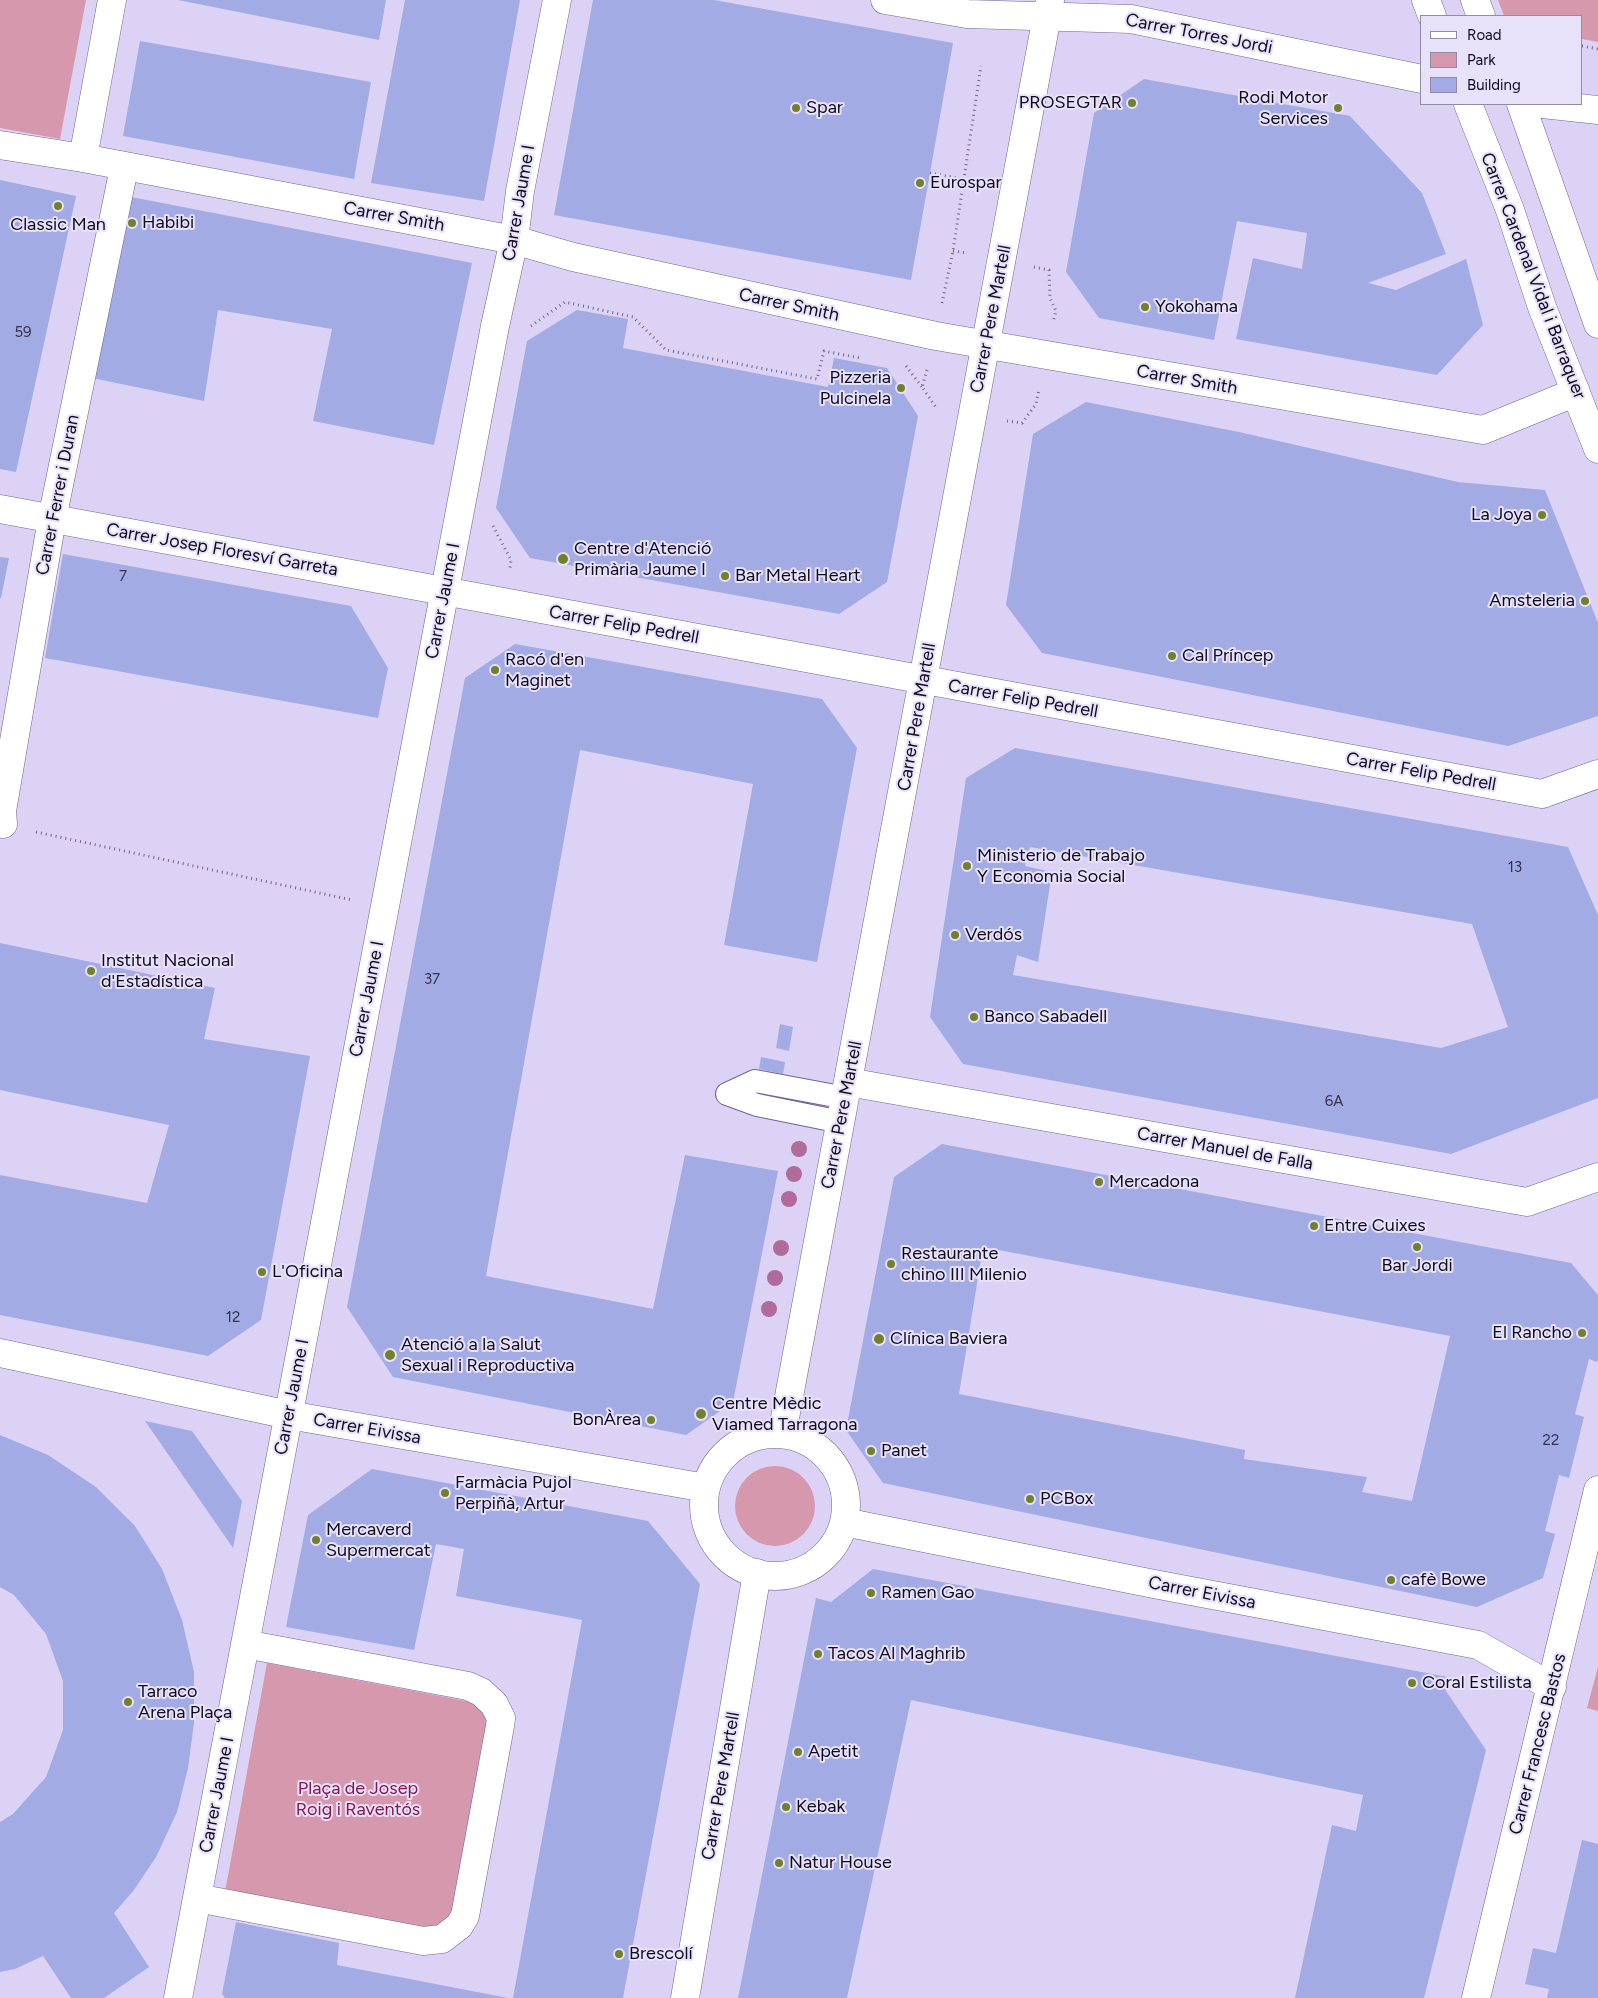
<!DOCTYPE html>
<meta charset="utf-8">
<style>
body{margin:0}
#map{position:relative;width:1598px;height:1998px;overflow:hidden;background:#dbd2f6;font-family:Figtree,sans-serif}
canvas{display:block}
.legend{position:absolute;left:1420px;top:15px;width:162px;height:90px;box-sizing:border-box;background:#e7e2f9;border:1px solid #918ca1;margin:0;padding:6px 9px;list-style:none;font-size:15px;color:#100a1d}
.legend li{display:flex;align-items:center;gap:10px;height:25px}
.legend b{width:25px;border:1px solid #918ca1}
</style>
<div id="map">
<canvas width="1598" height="1998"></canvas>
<ul class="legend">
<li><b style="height:6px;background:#fff"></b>Road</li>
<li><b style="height:14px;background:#d598ad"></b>Park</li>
<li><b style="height:14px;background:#a2abe3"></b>Building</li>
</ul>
</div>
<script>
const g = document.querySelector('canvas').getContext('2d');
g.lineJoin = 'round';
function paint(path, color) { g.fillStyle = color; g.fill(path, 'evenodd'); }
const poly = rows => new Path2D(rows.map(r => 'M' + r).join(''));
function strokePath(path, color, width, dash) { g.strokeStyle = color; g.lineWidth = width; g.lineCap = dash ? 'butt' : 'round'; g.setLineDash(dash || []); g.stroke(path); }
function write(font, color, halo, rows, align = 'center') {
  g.font = font + ' Figtree,sans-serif'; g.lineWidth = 4; g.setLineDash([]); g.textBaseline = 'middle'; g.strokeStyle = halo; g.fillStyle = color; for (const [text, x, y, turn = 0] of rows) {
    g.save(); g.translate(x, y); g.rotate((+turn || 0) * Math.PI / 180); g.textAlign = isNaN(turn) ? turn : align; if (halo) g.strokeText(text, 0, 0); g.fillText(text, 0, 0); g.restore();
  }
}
const green = poly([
 [0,0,86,0,60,139,0,128],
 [1498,0,1598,0,1598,42,1582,39,1582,16,1504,16],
 '735 1506a40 40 0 1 1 80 0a40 40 0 1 1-80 0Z',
 [267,1663,471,1702,478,1705,488,1718,452,1916,435,1930,225,1892],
 [1598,1667,1598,1711,1587,1708]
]);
const building = poly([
 [178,0,386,0,379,40],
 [405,0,520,0,484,201,371,183],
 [593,0,714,0,953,43,911,280,554,215],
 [140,41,371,82,354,179,123,136],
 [1144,79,1350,116,1422,193,1446,254,1368,283,1396,290,1466,259,1483,325,1437,375,1236,339,1253,258,1302,269,1307,233,1237,221,1214,340,1099,318,1066,272,1094,113],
 [0,180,76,196,16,472,0,469],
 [126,196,472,263,434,445,313,421,332,329,218,310,204,401,92,378],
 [577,310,628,319,623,348,828,387,834,358,887,368,918,416,887,582,839,614,530,558,496,508,527,341],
 [1086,402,1239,432,1458,482,1545,490,1598,623,1598,716,1508,746,1042,653,1006,605,1033,434],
 [63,554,351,606,388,668,378,718,45,658],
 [0,557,9,558,1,598,0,598],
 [515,644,822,699,857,748,817,962,724,945,753,784,580,750,486,1276,653,1309,685,1155,778,1171,733,1402,686,1435,393,1377,347,1307,465,678],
 [1015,748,1568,847,1598,915,1598,1098,1451,1154,963,1064,930,1017,966,778],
 [1030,847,1472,924,1508,1027,1441,1048,1013,975,1017,955,1038,962,1052,872,1025,866],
 [0,943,215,988,204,1039,310,1056,261,1320,208,1356,0,1315,0,1175,147,1203,169,1125,0,1090],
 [780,1024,793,1027,789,1051,776,1048],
 [761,1057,785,1062,783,1074,759,1069],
 [942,1144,1571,1263,1598,1295,1598,1359,1597,1362,1589,1359,1575,1414,1584,1417,1569,1478,1559,1475,1545,1531,1555,1534,1543,1578,1477,1607,883,1483,846,1430,894,1177],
 [983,1247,1450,1336,1412,1501,1362,1492,1367,1477,1244,1459,1245,1450,959,1394],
 [145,1421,192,1431,242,1501,233,1548],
 [0,1435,48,1455,96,1487,135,1526,162,1569,182,1620,194,1672,194,1723,188,1768,177,1812,156,1857,134,1890,114,1913,149,1967,104,1998,71,1998,43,1956,15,1969,0,1972,0,1822,13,1814,46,1777,63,1730,63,1681,46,1634,14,1595,0,1587],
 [372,1469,648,1521,700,1584,623,1998,513,1998,582,1620,456,1596,464,1549,436,1544,414,1650,286,1627,308,1515],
 [873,1569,1448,1677,1446,1691,1486,1750,1424,1998,1295,1998,1332,1825,1356,1831,1363,1795,911,1700,847,1998,738,1998,816,1598,831,1602],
 [1582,1840,1598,1844,1598,1998,1547,1998,1549,1989,1525,1984,1533,1948,1556,1953],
 [236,1922,339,1943,337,1965,508,1998,225,1998,222,1994]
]);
const path = poly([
 [1582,46,1598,49],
 [930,173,963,179],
 [953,251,967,253],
 [1034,267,1049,270,1050,298,1056,311,1053,322],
 [942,303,953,251,981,66],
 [531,326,565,302,633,317,666,350,817,379,824,351,860,358],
 [906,366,922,387],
 [927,370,922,387,937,409],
 [1007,421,1022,423,1036,404,1039,389],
 [493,526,511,560,510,568],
 [36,832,352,900]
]);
const service = poly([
 [727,1094,755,1081,846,1098],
 [727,1094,757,1105,841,1122]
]);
const pedestrian = poly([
 [1475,0,1481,16]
]);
const minor = poly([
 [885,0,967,14,1131,19,1422,79],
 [1426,0,1432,16],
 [1468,104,1510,210,1542,307,1598,449],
 [1521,104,1598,324],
 [1543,104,1598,110],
 [0,145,83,158,514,240,573,257,936,336,1483,430,1576,392],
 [83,158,112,0],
 [0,509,1542,794,1598,774],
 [3,824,2,811,52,519,124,168],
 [848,1082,1527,1202,1598,1177],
 [0,1353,289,1415,706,1488],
 [782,1434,1050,0],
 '704 1505a71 71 0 1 1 142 0a71 71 0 1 1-142 0Z',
 [844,1522,1154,1584,1478,1645,1552,1687],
 [197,1898,423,1941,442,1939,459,1926,465,1916,500,1726,501,1718,494,1704,481,1692,468,1686,245,1644],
 [178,1998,495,326,514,240,520,191,557,0],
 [685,1998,757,1573],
 [1476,1998,1598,1490]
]);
const trees = [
 [799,1149],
 [794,1174],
 [789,1199],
 [781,1248],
 [775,1278],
 [769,1309]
];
const markers = [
 [1132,103,5,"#737f2c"],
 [796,108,5,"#737f2c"],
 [1338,108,5,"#737f2c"],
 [920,183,5,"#737f2c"],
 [58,206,5,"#737f2c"],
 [132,223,5,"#737f2c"],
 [1145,307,5,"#737f2c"],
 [901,388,5,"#737f2c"],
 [1542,515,5,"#737f2c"],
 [563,559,6,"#737f2c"],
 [725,576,5,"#737f2c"],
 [1585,601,5,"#737f2c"],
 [1172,656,5,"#737f2c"],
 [495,670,5,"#737f2c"],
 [967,866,5,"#737f2c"],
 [955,935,5,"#737f2c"],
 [91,971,5,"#737f2c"],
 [974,1017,5,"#737f2c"],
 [1099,1182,5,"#737f2c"],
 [1314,1226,5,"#737f2c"],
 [1417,1247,5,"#737f2c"],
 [891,1264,5,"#737f2c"],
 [262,1272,5,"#737f2c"],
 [1582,1333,5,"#737f2c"],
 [879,1339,6,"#737f2c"],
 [390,1355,6,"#737f2c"],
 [701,1414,6,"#737f2c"],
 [651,1420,5,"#737f2c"],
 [871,1451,5,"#737f2c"],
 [445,1493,5,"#737f2c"],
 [1030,1499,5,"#737f2c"],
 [316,1540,5,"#737f2c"],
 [1391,1580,5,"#737f2c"],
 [871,1593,5,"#737f2c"],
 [818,1654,5,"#737f2c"],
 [1412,1683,5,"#737f2c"],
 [128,1702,5,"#737f2c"],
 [798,1752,5,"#737f2c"],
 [786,1807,5,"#737f2c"],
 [779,1863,5,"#737f2c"],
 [619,1954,5,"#737f2c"]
];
const numberNames = [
 ["59",23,333],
 ["7",123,577],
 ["13",1515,868],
 ["37",432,980],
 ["6A",1334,1102],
 ["12",233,1318],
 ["22",1551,1441]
];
const streetNames = [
 ["Carrer Torres Jordi",1199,34,11],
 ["Carrer Jaume I",519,203,-80],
 ["Carrer Smith",394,217,10],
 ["Carrer Cardenal Vidal i Barraquer",1533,276,69],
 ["Carrer Smith",789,305,12],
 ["Carrer Pere Martell",991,319,-79],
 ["Carrer Smith",1187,380,10],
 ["Carrer Ferrer i Duran",58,495,-79],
 ["Carrer Josep Floresví Garreta",222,550,10],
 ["Carrer Jaume I",443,601,-79],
 ["Carrer Felip Pedrell",624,625,10],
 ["Carrer Felip Pedrell",1023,699,10],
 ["Carrer Pere Martell",917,717,-80],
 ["Carrer Felip Pedrell",1421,772,10],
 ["Carrer Jaume I",367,999,-79],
 ["Carrer Pere Martell",842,1115,-79],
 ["Carrer Manuel de Falla",1225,1149,10],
 ["Carrer Jaume I",292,1397,-79],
 ["Carrer Eivissa",367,1429,10],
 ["Carrer Eivissa",1202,1593,11],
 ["Carrer Francesc Bastos",1538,1744,-76],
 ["Carrer Pere Martell",721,1786,-80],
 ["Carrer Jaume I",217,1795,-79]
];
const poiNames = [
 ["Rodi Motor",1328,98,"right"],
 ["Services",1328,119,"right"],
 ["PROSEGTAR",1122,103,"right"],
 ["Spar",806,108],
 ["Eurospar",930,183],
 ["Habibi",142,223],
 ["Classic Man",58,225,"center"],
 ["Yokohama",1155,307],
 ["Pizzeria",891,378,"right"],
 ["Pulcinela",891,399,"right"],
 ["La Joya",1532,515,"right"],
 ["Centre d'Atenció",574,549],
 ["Primària Jaume I",574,570],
 ["Bar Metal Heart",735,576],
 ["Amsteleria",1575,601,"right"],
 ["Cal Príncep",1182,656],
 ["Racó d'en",505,660],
 ["Maginet",505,681],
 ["Ministerio de Trabajo",977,856],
 ["Y Economia Social",977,877],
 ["Verdós",965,935],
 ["Institut Nacional",101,961],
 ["d'Estadística",101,982],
 ["Banco Sabadell",984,1017],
 ["Mercadona",1109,1182],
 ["Entre Cuixes",1324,1226],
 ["Restaurante",901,1254],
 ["chino III Milenio",901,1275],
 ["Bar Jordi",1417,1266,"center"],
 ["L'Oficina",272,1272],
 ["El Rancho",1572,1333,"right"],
 ["Clínica Baviera",890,1339],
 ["Atenció a la Salut",401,1345],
 ["Sexual i Reproductiva",401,1366],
 ["Centre Mèdic",712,1404],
 ["Viamed Tarragona",712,1425],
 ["BonÀrea",641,1420,"right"],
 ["Panet",881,1451],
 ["Farmàcia Pujol",455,1483],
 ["Perpiñà, Artur",455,1504],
 ["PCBox",1040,1499],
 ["Mercaverd",326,1530],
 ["Supermercat",326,1551],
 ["cafè Bowe",1401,1580],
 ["Ramen Gao",881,1593],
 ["Tacos Al Maghrib",828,1654],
 ["Coral Estilista",1422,1683],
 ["Tarraco",138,1692],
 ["Arena Plaça",138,1713],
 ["Apetit",808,1752],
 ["Kebak",796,1807],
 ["Natur House",789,1863],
 ["Brescolí",629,1954]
];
const parkNames = [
 ["Plaça de Josep",358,1789],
 ["Roig i Raventós",358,1810]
];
paint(green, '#d598ad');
paint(building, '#a2abe3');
strokePath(service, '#736498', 24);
strokePath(pedestrian, '#736498', 29);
strokePath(minor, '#736498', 29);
strokePath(path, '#6f6883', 3, [1, 4]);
strokePath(service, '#fff', 22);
strokePath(pedestrian, '#fff', 28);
strokePath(minor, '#fff', 28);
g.fillStyle = '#b06a9b';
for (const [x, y] of trees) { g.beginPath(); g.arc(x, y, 8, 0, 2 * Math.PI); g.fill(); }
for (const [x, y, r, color] of markers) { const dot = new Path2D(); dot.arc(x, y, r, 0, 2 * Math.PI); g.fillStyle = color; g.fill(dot); strokePath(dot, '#e7e2f9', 2); }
write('15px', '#34324e', null, numberNames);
write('18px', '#100a1d', '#e7e2f9', streetNames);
write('18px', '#100a1d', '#e7e2f9', poiNames, 'left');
write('18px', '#8c1550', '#e7e2f9', parkNames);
</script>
